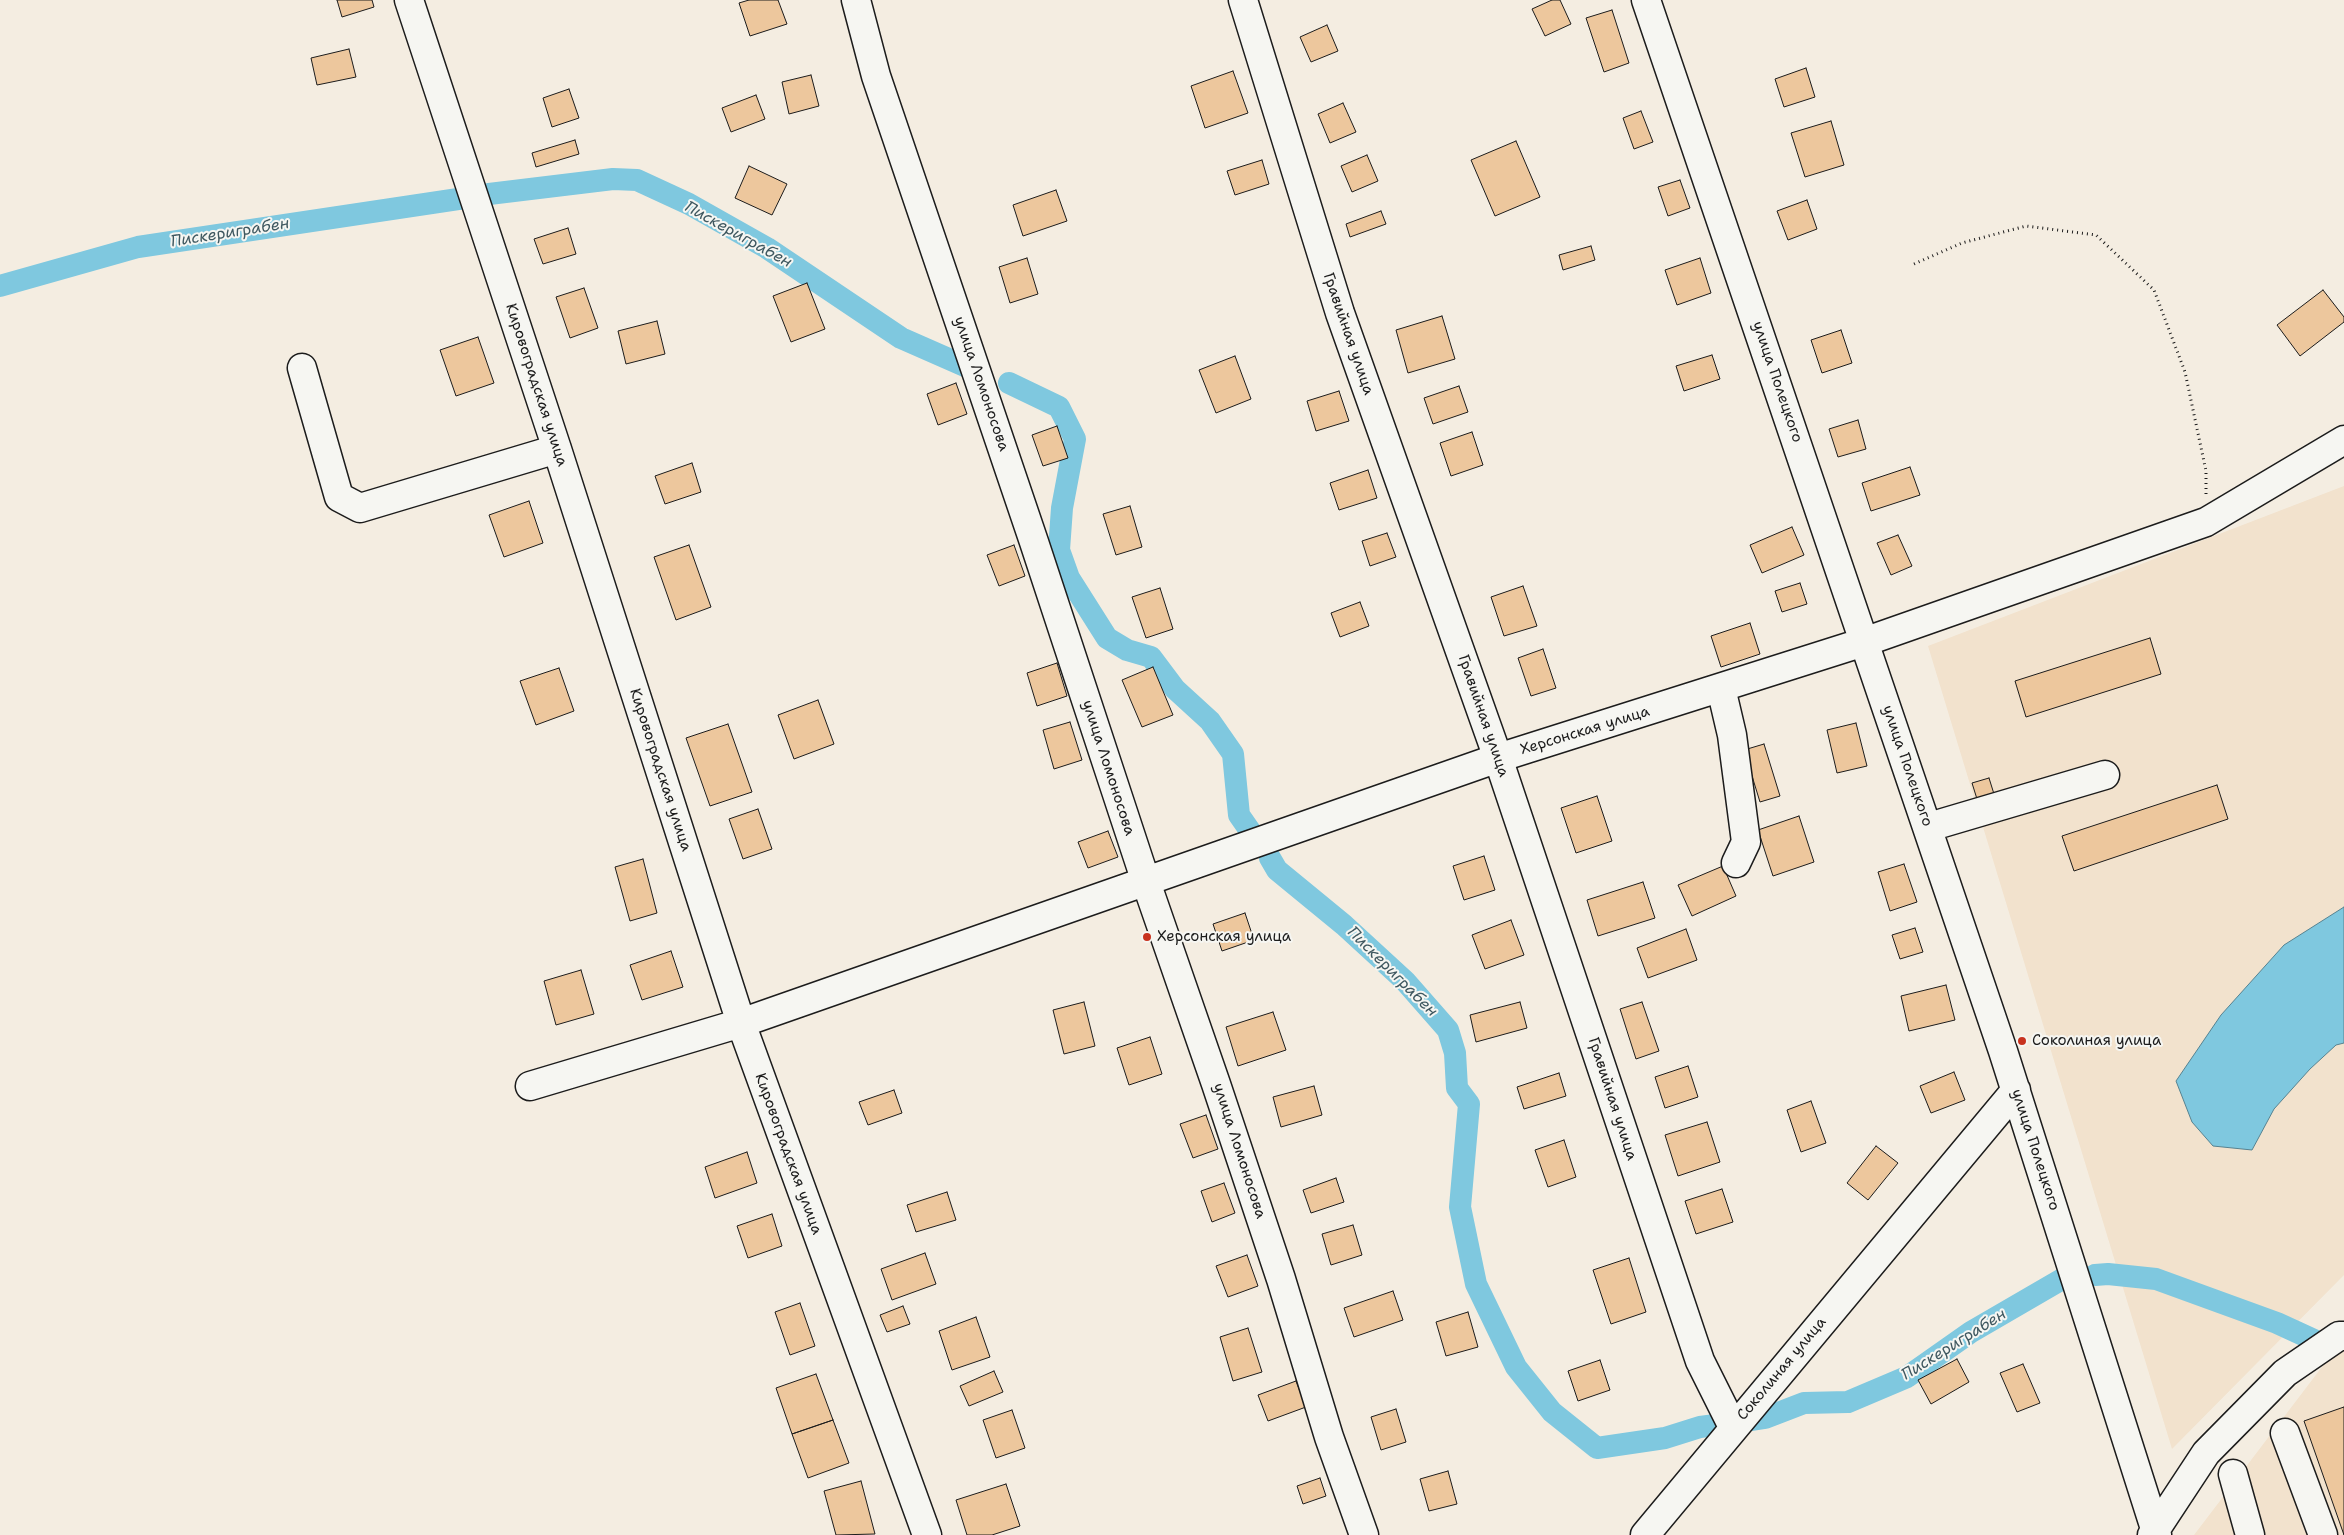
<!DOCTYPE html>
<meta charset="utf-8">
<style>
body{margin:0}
canvas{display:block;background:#f4ede1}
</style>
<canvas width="2344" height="1535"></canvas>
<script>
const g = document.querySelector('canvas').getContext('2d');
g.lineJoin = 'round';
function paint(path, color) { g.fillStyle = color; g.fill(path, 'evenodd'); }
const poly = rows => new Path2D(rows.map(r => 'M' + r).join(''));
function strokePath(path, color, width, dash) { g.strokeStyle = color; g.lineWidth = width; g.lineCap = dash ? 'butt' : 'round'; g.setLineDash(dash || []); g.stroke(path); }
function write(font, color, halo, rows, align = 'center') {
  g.font = font + ' "Shantell Sans",sans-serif'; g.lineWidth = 4; g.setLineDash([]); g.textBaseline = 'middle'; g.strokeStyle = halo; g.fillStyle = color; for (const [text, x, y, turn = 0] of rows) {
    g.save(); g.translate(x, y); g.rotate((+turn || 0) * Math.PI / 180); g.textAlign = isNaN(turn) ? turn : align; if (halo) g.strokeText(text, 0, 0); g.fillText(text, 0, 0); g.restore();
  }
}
const built = poly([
 [2344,486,2344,1275,2172,1449,1928,646],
 [2344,1338,2344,1535,2194,1535]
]);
const water = poly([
 [2344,907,2344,1043,2336,1045,2310,1069,2274,1109,2252,1150,2213,1146,2192,1122,2176,1081,2221,1015,2284,945,2344,907]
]);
const canal = poly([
 [489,194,613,179,637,180,689,204,767,248,901,338,967,367],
 [0,286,138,247,465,198],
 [1009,383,1059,407,1075,439,1062,508,1059,550,1069,578,1107,638,1127,650,1151,657,1175,689,1210,721,1233,754,1239,815,1255,838],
 [1270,858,1277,870,1344,925,1405,981,1448,1030,1455,1053,1457,1088,1469,1104,1460,1207,1476,1284,1516,1367,1552,1412,1597,1448,1665,1438,1700,1427,1723,1424],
 [2095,1275,2108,1274,2156,1279,2277,1323,2314,1340],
 [1752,1420,1765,1418,1804,1403,1848,1402,1907,1377,1971,1332,2064,1278]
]);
const building = poly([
 [337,0,372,0,374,7,342,17,337,0],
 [749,0,778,0,787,24,750,36,739,3,749,0],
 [1552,0,1560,0,1571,24,1545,36,1532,9,1552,0],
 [1612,10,1629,63,1604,72,1586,18,1612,10],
 [1327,25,1338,51,1311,62,1300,37,1327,25],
 [349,49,356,77,317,85,311,58,349,49],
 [1806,68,1815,97,1784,107,1775,79,1806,68],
 [1233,71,1248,113,1205,128,1191,86,1233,71],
 [811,75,819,106,789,114,782,82,811,75],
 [569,89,579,118,552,127,543,98,569,89],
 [756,95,765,119,731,132,722,108,756,95],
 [1343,103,1356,132,1330,143,1318,114,1343,103],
 [1641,111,1653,142,1634,149,1623,118,1641,111],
 [1831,121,1844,165,1805,177,1791,133,1831,121],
 [575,140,579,154,536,167,532,153,575,140],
 [1516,141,1540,197,1495,216,1471,160,1516,141],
 [1367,155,1378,181,1352,192,1341,166,1367,155],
 [1262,160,1269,184,1235,195,1227,171,1262,160],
 [749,166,787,184,772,215,735,198,749,166],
 [1680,180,1690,208,1668,216,1658,187,1680,180],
 [1056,190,1067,221,1023,236,1013,205,1056,190],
 [1807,200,1817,229,1788,240,1777,211,1807,200],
 [1381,211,1386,224,1350,237,1346,224,1381,211],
 [568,228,576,254,543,264,534,239,568,228],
 [1591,246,1595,260,1563,270,1559,255,1591,246],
 [1027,258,1038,294,1010,303,999,267,1027,258],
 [1700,258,1711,293,1677,305,1665,270,1700,258],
 [807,283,825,329,791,342,773,296,807,283],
 [584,288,598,328,570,338,556,297,584,288],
 [2323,290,2344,317,2344,322,2300,356,2277,325,2323,290],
 [1442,316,1455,359,1408,373,1396,330,1442,316],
 [657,321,665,354,626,364,618,331,657,321],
 [1841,330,1852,363,1822,373,1811,340,1841,330],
 [478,337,494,383,456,396,440,350,478,337],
 [1712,355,1720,379,1684,391,1676,366,1712,355],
 [1235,356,1251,399,1216,413,1199,370,1235,356],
 [956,383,967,414,938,425,927,394,956,383],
 [1459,386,1468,412,1433,424,1424,398,1459,386],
 [1339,391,1349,421,1316,431,1307,401,1339,391],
 [1858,420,1866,449,1838,457,1829,429,1858,420],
 [1057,426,1068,458,1043,466,1032,435,1057,426],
 [1472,432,1483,465,1451,476,1440,443,1472,432],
 [692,463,701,492,665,504,655,476,692,463],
 [1910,467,1920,495,1871,511,1862,483,1910,467],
 [1368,470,1377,498,1339,510,1330,483,1368,470],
 [529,501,543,543,504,557,489,515,529,501],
 [1130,506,1142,547,1116,555,1103,514,1130,506],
 [1792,527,1804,555,1762,573,1750,545,1792,527],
 [1387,533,1396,557,1370,566,1362,541,1387,533],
 [1898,535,1912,566,1891,575,1877,543,1898,535],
 [689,545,711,607,676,620,654,557,689,545],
 [1014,545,1025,576,999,586,987,555,1014,545],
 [1800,583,1807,604,1782,612,1775,591,1800,583],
 [1523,586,1537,626,1504,636,1491,597,1523,586],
 [1160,588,1173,629,1146,638,1132,597,1160,588],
 [1360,602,1369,626,1340,637,1331,613,1360,602],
 [1750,623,1760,654,1721,667,1711,636,1750,623],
 [2150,638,2161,674,2026,717,2015,681,2150,638],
 [1543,649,1556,688,1531,696,1518,658,1543,649],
 [1057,663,1067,696,1037,706,1027,673,1057,663],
 [1153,667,1173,715,1142,727,1122,680,1153,667],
 [559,668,574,711,536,725,520,681,559,668],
 [818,700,834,744,794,759,778,715,818,700],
 [1070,722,1082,760,1054,769,1043,730,1070,722],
 [1856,723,1867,766,1837,773,1827,730,1856,723],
 [728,724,752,792,710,806,686,738,728,724],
 [1764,744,1780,796,1760,802,1744,750,1764,744],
 [1989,778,1994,794,1977,799,1972,783,1989,778],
 [2217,785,2228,819,2074,871,2062,836,2217,785],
 [1597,796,1612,841,1576,853,1561,808,1597,796],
 [758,809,772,849,743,859,729,819,758,809],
 [1799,816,1814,862,1773,876,1758,830,1799,816],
 [1108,831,1118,857,1088,868,1078,842,1108,831],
 [1484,856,1495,890,1464,900,1453,866,1484,856],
 [643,859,657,913,630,921,615,867,643,859],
 [1904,864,1917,902,1890,911,1878,872,1904,864],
 [1723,866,1736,896,1692,916,1678,885,1723,866],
 [1643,882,1655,918,1598,936,1587,900,1643,882],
 [1245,913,1254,940,1222,951,1213,924,1245,913],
 [1511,920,1524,955,1485,969,1472,935,1511,920],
 [1915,928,1923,952,1900,959,1892,935,1915,928],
 [1686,929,1697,960,1648,978,1637,948,1686,929],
 [671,951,683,987,642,1000,630,965,671,951],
 [581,970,594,1014,556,1025,544,981,581,970],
 [1946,985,1955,1020,1909,1031,1901,996,1946,985],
 [1084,1002,1095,1046,1064,1054,1053,1010,1084,1002],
 [1520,1002,1527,1028,1476,1042,1470,1015,1520,1002],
 [1642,1002,1659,1051,1636,1059,1620,1009,1642,1002],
 [1273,1012,1286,1050,1238,1066,1226,1027,1273,1012],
 [1150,1037,1162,1074,1129,1085,1117,1048,1150,1037],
 [1688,1066,1698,1097,1665,1108,1655,1077,1688,1066],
 [1954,1072,1965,1100,1931,1113,1920,1086,1954,1072],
 [1559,1073,1566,1096,1524,1109,1517,1087,1559,1073],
 [1314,1086,1322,1115,1281,1127,1273,1097,1314,1086],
 [894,1090,902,1113,868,1125,859,1102,894,1090],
 [1811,1101,1826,1143,1801,1152,1787,1110,1811,1101],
 [1206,1115,1218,1149,1193,1158,1180,1124,1206,1115],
 [1707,1122,1720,1162,1678,1176,1665,1135,1707,1122],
 [1564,1140,1576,1177,1548,1187,1535,1150,1564,1140],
 [1876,1146,1898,1163,1868,1200,1847,1183,1876,1146],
 [747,1152,757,1183,715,1198,705,1167,747,1152],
 [1336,1178,1344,1202,1311,1213,1303,1190,1336,1178],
 [1224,1183,1235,1213,1212,1222,1201,1191,1224,1183],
 [1722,1189,1733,1222,1696,1234,1685,1201,1722,1189],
 [947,1192,956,1220,916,1232,907,1205,947,1192],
 [772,1214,782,1246,748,1258,737,1226,772,1214],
 [1353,1225,1362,1255,1331,1265,1322,1234,1353,1225],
 [925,1253,936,1284,892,1300,881,1269,925,1253],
 [1247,1255,1258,1286,1228,1297,1216,1266,1247,1255],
 [1629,1258,1646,1312,1611,1324,1593,1270,1629,1258],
 [1393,1291,1403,1320,1354,1337,1344,1308,1393,1291],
 [800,1303,815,1346,790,1355,775,1312,800,1303],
 [903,1306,910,1324,887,1332,880,1315,903,1306],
 [1468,1312,1478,1347,1446,1356,1436,1322,1468,1312],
 [976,1317,990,1357,952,1370,939,1331,976,1317],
 [1248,1328,1262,1372,1233,1381,1220,1337,1248,1328],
 [1957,1359,1969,1382,1931,1404,1918,1380,1957,1359],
 [1600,1360,1610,1390,1578,1401,1568,1371,1600,1360],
 [2023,1364,2040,1403,2017,1412,2000,1373,2023,1364],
 [994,1371,1003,1392,969,1406,960,1386,994,1371],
 [816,1374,833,1420,792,1434,776,1388,816,1374],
 [1296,1381,1306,1407,1268,1421,1258,1395,1296,1381],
 [2344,1407,2344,1535,2304,1421,2344,1407],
 [1396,1409,1406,1442,1381,1450,1371,1417,1396,1409],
 [1012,1410,1025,1448,996,1458,983,1420,1012,1410],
 [833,1420,849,1463,808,1478,792,1434,833,1420],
 [1448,1471,1457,1504,1429,1511,1420,1479,1448,1471],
 [1320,1478,1326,1496,1303,1504,1297,1486,1320,1478],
 [861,1481,875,1534,836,1535,824,1491,861,1481],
 [1006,1484,1020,1526,992,1535,967,1535,956,1500,1006,1484]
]);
const path = poly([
 [1914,264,1962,243,2026,226,2096,235,2154,290,2185,372,2206,471,2206,494]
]);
const minor = poly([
 [409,0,557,449,741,1023,927,1535],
 [856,0,876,76,1034,542,1146,882,1216,1084,1281,1279,1329,1437,1364,1535],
 [1243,0,1340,313,1498,758,1700,1361,1733,1427],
 [1646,0,2003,1051,2157,1535],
 [302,368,339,497,360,508,557,449],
 [1721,688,1732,735,1746,842,1736,863],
 [1929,827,2105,775],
 [530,1086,741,1023,1498,758,1864,642,2206,522,2344,440],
 [2285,1433,2323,1535],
 [2233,1474,2250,1535],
 [1645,1535,2016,1090],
 [2152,1535,2206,1453,2285,1373,2339,1336,2344,1336]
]);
const markers = [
 [1147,937,5,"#c8321e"],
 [2022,1041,5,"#c8321e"]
];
const streetNames = [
 ["Гравийная улица",1348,334,71],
 ["улица Полецкого",1777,382,71],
 ["улица Ломоносова",981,384,71],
 ["Кировоградская улица",536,385,72],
 ["Гравийная улица",1483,716,71],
 ["Херсонская улица",1585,731,-17],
 ["улица Полецкого",1907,766,71],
 ["улица Ломоносова",1108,768,72],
 ["Кировоградская улица",660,770,72],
 ["Гравийная улица",1612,1099,72],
 ["улица Полецкого",2035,1150,72],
 ["улица Ломоносова",1239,1151,72],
 ["Кировоградская улица",788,1154,70],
 ["Соколиная улица",1782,1369,-50]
];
const poiNames = [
 ["Херсонская улица",1157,937],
 ["Соколиная улица",2032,1041]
];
const waterNames = [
 ["Пискериграбен",230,233,-9],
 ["Пискериграбен",738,235,29],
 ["Пискериграбен",1392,972,45],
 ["Пискериграбен",1954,1345,-32]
];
paint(built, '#f2e2cd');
paint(water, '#7fc8df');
strokePath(water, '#578391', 1);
strokePath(canal, '#7fc8df', 22);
paint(building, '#edc79d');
strokePath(building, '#1c1c1c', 1);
strokePath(minor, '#1c1c1c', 31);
strokePath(path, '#1c1c1c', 3, [1, 4]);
strokePath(minor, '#f6f6f2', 28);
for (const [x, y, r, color] of markers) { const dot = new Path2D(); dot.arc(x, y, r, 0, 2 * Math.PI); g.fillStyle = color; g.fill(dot); strokePath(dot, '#f6f6f2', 2); }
write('15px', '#1c1c1c', '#f6f6f2', streetNames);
write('15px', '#1c1c1c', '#f6f6f2', poiNames, 'left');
write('italic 16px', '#3f5860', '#f6f6f2', waterNames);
</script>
